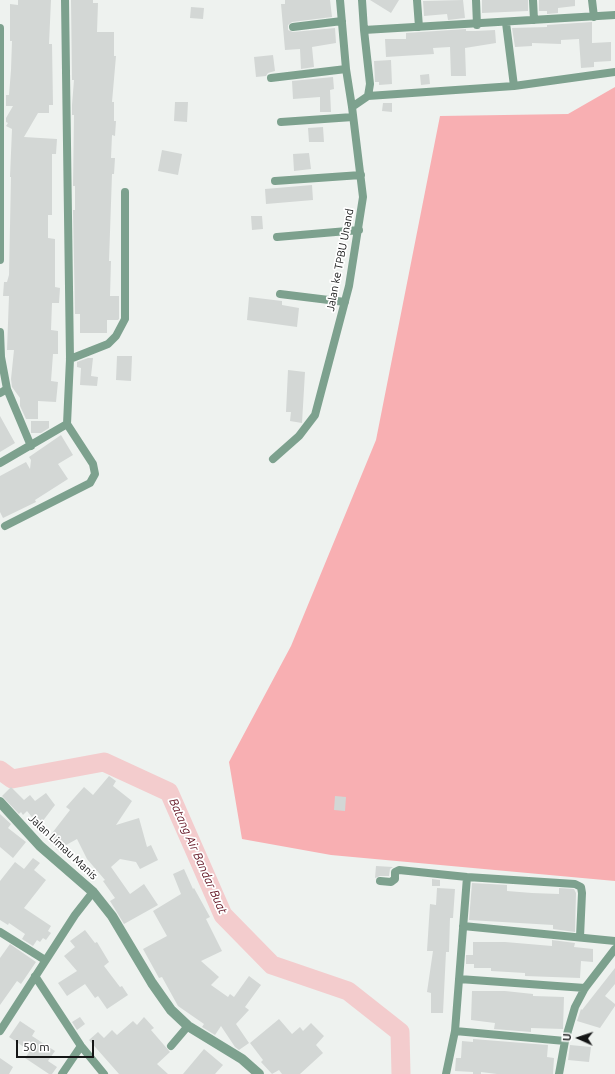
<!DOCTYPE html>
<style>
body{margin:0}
#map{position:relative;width:615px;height:1074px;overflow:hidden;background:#eef2ef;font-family:Ubuntu,sans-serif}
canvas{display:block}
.north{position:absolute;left:559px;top:1018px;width:40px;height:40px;-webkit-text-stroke:3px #fff;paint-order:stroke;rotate:273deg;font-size:11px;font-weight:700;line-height:16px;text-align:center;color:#151616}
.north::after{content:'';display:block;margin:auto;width:14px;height:18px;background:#151616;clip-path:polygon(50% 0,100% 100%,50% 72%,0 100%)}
.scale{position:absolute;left:16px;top:1040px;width:78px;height:18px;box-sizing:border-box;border:2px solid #151616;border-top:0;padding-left:5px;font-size:12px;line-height:14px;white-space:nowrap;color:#151616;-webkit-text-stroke:3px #fff;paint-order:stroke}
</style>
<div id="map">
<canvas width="615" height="1074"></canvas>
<div class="north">U</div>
<div class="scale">50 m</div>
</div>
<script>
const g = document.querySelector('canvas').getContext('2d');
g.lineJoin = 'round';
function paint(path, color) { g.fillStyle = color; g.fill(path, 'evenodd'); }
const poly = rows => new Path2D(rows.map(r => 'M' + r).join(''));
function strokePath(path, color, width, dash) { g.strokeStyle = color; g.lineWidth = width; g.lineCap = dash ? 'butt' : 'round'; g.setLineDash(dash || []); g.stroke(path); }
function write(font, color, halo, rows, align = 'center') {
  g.font = font + ' Ubuntu,sans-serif'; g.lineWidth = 3.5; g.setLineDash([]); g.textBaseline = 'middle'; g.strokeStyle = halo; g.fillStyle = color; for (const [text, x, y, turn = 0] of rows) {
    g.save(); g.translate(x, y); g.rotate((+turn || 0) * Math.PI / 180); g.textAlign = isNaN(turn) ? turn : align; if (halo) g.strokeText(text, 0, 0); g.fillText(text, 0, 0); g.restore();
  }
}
const green = poly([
 [615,87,615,881,331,855,242,839,229,762,291,646,376,440,440,116,568,114]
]);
const river = poly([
 [0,770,12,779,104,762,169,792,223,915,272,965,348,991,400,1032,401,1074]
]);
const building = poly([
 [18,0,51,0,49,44,52,44,53,105,49,105,49,113,38,113,24,137,57,139,56,154,52,154,52,215,48,215,48,238,55,239,55,287,60,288,59,303,52,303,51,330,58,331,58,354,53,354,51,381,58,382,56,402,38,401,38,419,26,419,20,406,20,398,12,387,11,379,14,350,7,350,9,296,3,296,4,282,7,282,9,275,11,177,10,177,12,129,6,126,8,123,6,122,6,118,13,106,6,106,6,95,9,95,11,70,12,41,10,41,10,4,18,5],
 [71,0,93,0,93,3,98,3,97,32,114,32,114,56,116,56,112,102,114,102,114,121,116,121,115,136,112,135,111,158,115,158,114,174,112,174,109,261,111,261,110,296,119,296,119,319,118,320,107,320,107,333,80,333,80,314,75,314,73,210,75,210,75,186,73,186,74,115,72,115,72,105,74,80,72,80],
 [285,0,330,0,332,17,292,22,288,25,288,30,293,32,335,28,336,43,312,47,314,67,301,69,300,49,285,50,281,4,285,4],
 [370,0,399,0,391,13],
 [463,0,465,18,448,20,447,14,424,16,423,1],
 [482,0,528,0,528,11,482,13],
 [539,0,575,0,575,6,558,8,558,13,547,14,547,11,539,11],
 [191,7,204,8,203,19,190,18],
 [592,22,592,43,611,42,611,61,594,62,594,67,581,68,579,39,561,40,561,44,532,43,532,46,515,47,512,28,547,27,547,25],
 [466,29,466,31,475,31,495,30,496,43,465,48,466,76,451,76,450,47,433,48,434,54,386,57,385,39,406,39,406,33],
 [273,55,275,71,268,73,266,76,256,77,254,57],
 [391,60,392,84,379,85,379,82,375,82,374,61],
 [429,74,430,84,421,85,420,75],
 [333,77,334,89,330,90,331,112,320,112,320,97,293,99,292,81],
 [175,102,188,102,187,122,174,121],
 [383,103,392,103,392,112,382,111],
 [323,127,324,142,309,142,308,128],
 [162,150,182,154,178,175,158,171],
 [309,153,311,169,294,171,293,154],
 [312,185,313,200,266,204,265,189],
 [251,216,262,216,263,229,252,230],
 [249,297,282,301,282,305,299,308,297,327,247,320],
 [117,356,132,356,131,381,116,380],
 [88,358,93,358,91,376,98,377,97,386,80,385,81,368,77,367,77,362],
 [288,370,305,372,302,423,290,421,291,412,286,412],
 [0,416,15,443,0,452],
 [31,421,49,421,49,428,41,433,31,433],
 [61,435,73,455,58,464,68,479,35,500,36,502,3,518,0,512,0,476,26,462,30,469,31,460,29,457],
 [109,776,116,781,113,786,132,801,116,825,139,818,147,847,151,845,158,860,140,869,136,862,120,859,111,867,130,894,144,884,158,905,124,924,110,901,115,898,103,881,105,880,87,859,77,839,57,850,49,837,70,810,66,807,84,787,93,795],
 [11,787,24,800,30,795,35,801,46,793,55,805,39,826,27,811,23,815,21,812,19,814,2,796],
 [335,796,346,797,345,811,334,810],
 [0,814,11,824,8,828,26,842,13,858,0,847],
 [33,858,40,863,34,870,46,880,24,908,51,926,48,931,51,933,46,940,43,938,40,942,37,940,33,946,22,939,25,934,9,923,8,925,0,920,0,881,15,862,24,869],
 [376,866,393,867,390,869,389,876,380,876,375,878],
 [184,869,193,889,194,888,210,917,206,919,222,951,201,961,219,977,211,985,228,997,230,994,234,997,249,976,261,985,245,1007,249,1010,236,1024,249,1043,239,1050,235,1047,221,1026,215,1035,202,1027,204,1024,178,1006,162,977,159,978,143,949,167,936,153,911,181,894,173,874],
 [432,879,440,880,440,886,432,886],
 [472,883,507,885,507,891,532,893,559,894,559,888,574,889,576,893,575,932,553,929,553,925,469,920],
 [437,888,455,889,453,918,450,918,449,952,446,952,443,1013,431,1013,431,993,427,992,433,951,427,951,430,904,436,905],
 [85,930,95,943,97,942,109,962,104,966,120,987,122,986,128,995,107,1009,98,996,95,998,85,984,67,996,58,983,77,971,64,956,75,947,70,941],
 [552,940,575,943,574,947,593,949,593,962,581,961,580,978,525,976,525,973,491,971,491,968,474,968,474,964,466,964,466,955,473,955,473,942,505,942,552,946],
 [10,944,36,962,21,984,17,981,0,1005,0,958],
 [615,968,615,984,605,996,615,1004,615,1006,600,1028,577,1021,581,1009,582,1010],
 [472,991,505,991,533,994,533,996,564,997,563,1029,531,1028,531,1032,494,1029,495,1023,471,1020],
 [80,1017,85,1024,77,1030,72,1022],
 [144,1017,154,1028,151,1030,170,1052,157,1064,168,1074,119,1074,89,1040,98,1032,104,1038,112,1030,117,1035,133,1021,137,1025],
 [279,1019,292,1034,300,1027,303,1031,311,1023,324,1036,316,1045,323,1053,300,1074,282,1074,279,1070,272,1074,261,1062,263,1060,250,1043],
 [20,1021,35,1031,32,1036,55,1051,48,1061,57,1067,52,1074,49,1074,25,1058,30,1051,9,1037],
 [473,1039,548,1045,547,1057,554,1058,553,1074,497,1074,481,1072,481,1074,473,1074,473,1072,455,1071,456,1058,461,1058,462,1041,473,1042],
 [570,1045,591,1047,589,1062,568,1060],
 [204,1049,223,1065,215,1074,183,1074],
 [0,1058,13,1067,9,1074,0,1074]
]);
const minor = poly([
 [340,0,346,69,352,107],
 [362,0,364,30,615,15],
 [417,0,419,27],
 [476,0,477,25],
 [533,0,534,20],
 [592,0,594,17],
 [506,23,514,86],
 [293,27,342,21],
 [0,28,0,260],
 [271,78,346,69],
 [368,96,514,86,615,72],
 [281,122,353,117],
 [275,181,361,175],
 [277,237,359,230],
 [280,294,345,302],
 [0,332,1,357,7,389,31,446],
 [70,359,108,344,116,336,125,319,125,192],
 [0,393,7,389],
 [273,459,299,436,315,415,349,286,363,197,352,107,368,96,370,84,364,30],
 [0,463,67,424,70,359,65,0],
 [5,526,90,483,95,474,93,464,67,424],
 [380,881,391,882,395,879,395,872,399,870,467,877,575,884,581,887,582,893,580,937],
 [463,926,615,941],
 [0,932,45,960],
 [35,976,81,1046,104,1074],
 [459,979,585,988],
 [0,1031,75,915,93,892],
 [455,1031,565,1041],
 [171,1046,188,1026],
 [62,1074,81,1046],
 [446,1074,455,1031,467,877],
 [559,1074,565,1041,575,1007,585,988,615,949]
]);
const tertiary = poly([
 [0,802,40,846,93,892,112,916,152,983,171,1010,188,1026,242,1059,259,1074]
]);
const streetNames = [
 ["Jalan ke TPBU Unand",340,260,-79],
 ["Jalan Limau Manis",63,847,43]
];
const waterNames = [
 ["Batang Air Bandar Buat",198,856,66]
];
paint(green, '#f8afb2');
strokePath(river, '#f3cccd', 19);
paint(building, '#d3d7d5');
strokePath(minor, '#7da18e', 8);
strokePath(tertiary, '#7da18e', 10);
write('11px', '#151616', '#fff', streetNames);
write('italic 12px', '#601120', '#fff', waterNames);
</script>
